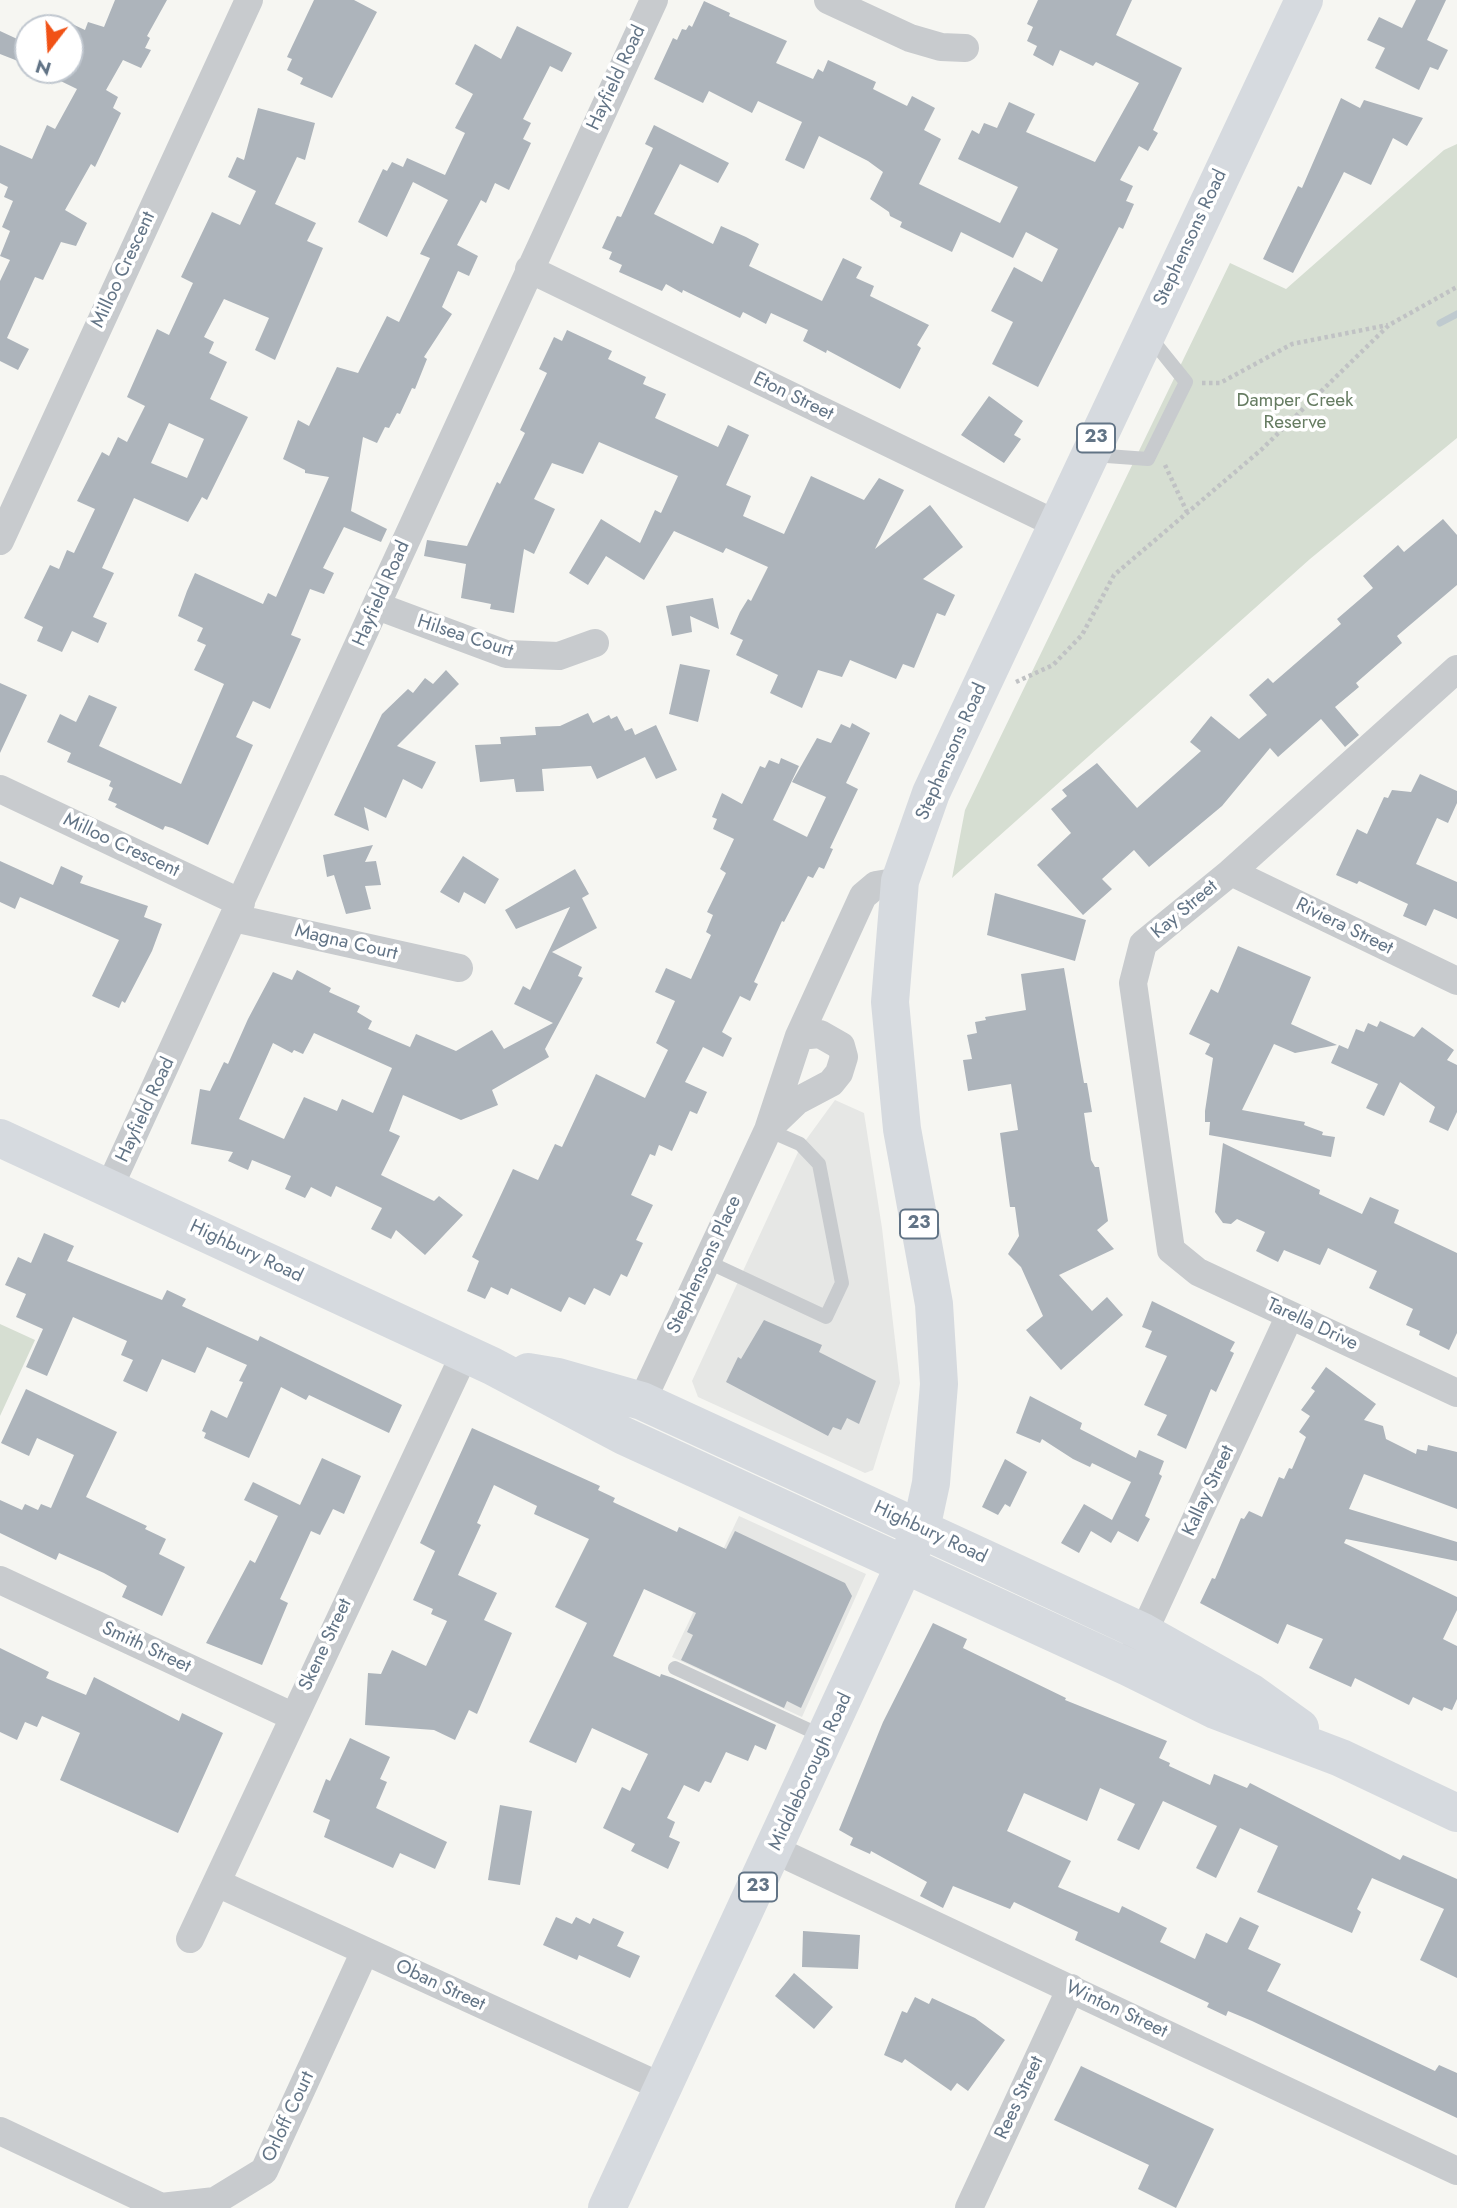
<!DOCTYPE html>
<style>
body{margin:0}
#map{position:relative;width:1457px;height:2208px;overflow:hidden;background:#f6f6f2;font-family:Jost,sans-serif}
canvas{display:block}
.north{position:absolute;left:14px;top:14px;width:70px;height:70px;box-sizing:border-box;background:#fff;border:2px solid #c0c7cf;border-radius:50%;rotate:197deg;font-size:19px;font-weight:700;line-height:28px;text-align:center;color:#627486}
.north::after{content:'';display:block;margin:auto;width:24px;height:32px;background:#f15216;clip-path:polygon(50% 0,100% 100%,50% 72%,0 100%)}
</style>
<div id="map">
<canvas width="1457" height="2208"></canvas>
<div class="north">N</div>
</div>
<script>
const g = document.querySelector('canvas').getContext('2d');
g.lineJoin = 'round';
function paint(path, color) { g.fillStyle = color; g.fill(path, 'evenodd'); }
const poly = rows => new Path2D(rows.map(r => 'M' + r).join(''));
function strokePath(path, color, width, dash) { g.strokeStyle = color; g.lineWidth = width; g.lineCap = dash ? 'butt' : 'round'; g.setLineDash(dash || []); g.stroke(path); }
function write(font, color, halo, rows, align = 'center') {
  g.font = font + ' Jost,sans-serif'; g.lineWidth = 7; g.setLineDash([]); g.textBaseline = 'middle'; g.strokeStyle = halo; g.fillStyle = color; for (const [text, x, y, turn = 0] of rows) {
    g.save(); g.translate(x, y); g.rotate((+turn || 0) * Math.PI / 180); g.textAlign = isNaN(turn) ? turn : align; if (halo) g.strokeText(text, 0, 0); g.fillText(text, 0, 0); g.restore();
  }
}
const built = poly([
 [835,1100,864,1113,882,1228,900,1383,873,1470,865,1473,698,1397,692,1381,800,1148],
 [739,1516,866,1574,802,1717,672,1657]
]);
const green = poly([
 [1457,144,1457,438,1310,559,952,878,965,810,1230,263,1286,289,1444,150],
 [0,1324,35,1340,0,1416]
]);
const stream = poly([
 [1440,323,1457,314]
]);
const building = poly([
 [115,0,167,0,147,36,150,38,145,48,151,50,141,68,123,60,106,90,118,97,113,108,121,113,95,167,91,164,65,210,87,223,76,246,61,242,43,280,35,277,7,338,29,349,18,370,0,361,0,281,10,260,0,256,10,231,2,227,13,201,4,197,8,187,0,183,0,145,32,159,47,125,55,129,77,89,38,70,70,70,70,23,85,30,88,22,104,27],
 [314,0,354,0,377,12,332,98,300,84,303,78,287,70,292,59,287,57],
 [1038,0,1132,0,1116,35,1182,68,1153,130,1158,133,1148,151,1139,146,1120,180,1133,186,1126,201,1134,204,1123,229,1119,227,1038,387,992,364,1013,322,991,311,1014,267,1042,282,1058,249,1026,232,1013,258,961,232,952,252,900,227,902,222,890,216,889,212,870,199,883,172,868,161,819,136,804,169,785,160,802,122,758,101,752,113,709,91,703,103,654,79,673,38,677,40,682,29,686,30,689,25,692,27,704,1,730,13,729,16,787,41,776,63,813,79,818,69,823,72,828,60,876,82,873,89,907,106,912,96,935,108,924,130,941,139,919,184,1000,223,1018,187,958,159,972,130,979,134,984,123,997,128,1009,102,1035,114,1026,132,1095,162,1139,83,1096,62,1093,66,1060,50,1053,66,1033,55,1037,46,1027,41,1033,27,1027,24],
 [1416,0,1446,0,1427,40,1448,50,1438,70,1430,67,1419,90,1375,68,1385,48,1367,40,1379,17,1402,28],
 [517,26,572,53,562,72,550,66,523,119,531,123,523,139,531,143,509,190,495,183,486,203,481,200,457,245,478,256,469,276,458,271,442,307,452,314,424,357,427,359,415,389,412,388,400,414,397,413,389,428,385,427,377,443,363,437,351,511,387,529,381,542,344,527,323,568,334,573,324,594,310,589,291,635,301,639,270,709,253,701,236,737,253,745,208,845,172,828,165,826,163,830,115,807,117,804,108,800,113,788,109,786,111,781,67,762,71,753,47,742,60,714,76,722,89,695,117,707,99,746,181,784,224,684,194,670,206,645,197,641,203,628,178,616,187,591,195,573,263,604,268,593,276,597,329,477,305,473,305,470,283,459,298,420,309,426,337,367,358,373,387,316,399,322,430,258,420,254,448,200,413,182,387,237,358,222,383,169,387,171,392,162,403,167,407,158,445,175,465,133,455,128,473,94,455,84,475,44,501,59],
 [0,31,28,44,28,65,0,54],
 [1341,98,1360,108,1364,100,1423,118,1407,146,1393,138,1371,185,1344,172,1293,273,1263,259,1298,186,1302,188],
 [258,108,315,123,305,160,297,157,275,204,316,223,307,241,323,248,275,360,255,350,269,318,224,299,204,337,214,342,209,353,227,362,210,399,248,417,207,500,202,497,188,522,134,498,102,568,114,573,93,617,107,623,98,643,72,631,62,652,37,641,43,627,24,618,50,565,59,569,67,550,74,553,95,509,77,501,102,452,109,456,118,437,127,442,145,406,127,397,157,329,169,335,193,283,181,277,212,212,240,225,256,191,228,177,237,157,244,160],
 [169,423,204,439,187,478,151,463],
 [654,125,729,163,718,183,680,164,654,214,713,244,721,226,746,237,759,244,749,266,822,301,843,258,862,267,856,278,874,286,870,296,929,325,917,345,921,348,900,389,827,350,826,353,803,341,808,330,771,313,766,324,743,312,740,318,683,290,682,293,666,284,662,291,619,272,622,265,609,259,612,252,602,248,617,216,621,217,653,148,645,144],
 [567,330,612,351,608,359,646,377,643,384,666,394,655,418,718,447,728,425,749,435,726,485,751,496,743,516,784,534,811,476,864,500,879,478,904,490,875,549,930,505,963,547,923,579,955,595,945,616,937,613,914,668,903,664,896,679,850,660,842,677,818,670,802,708,770,693,778,675,736,655,743,640,730,634,740,612,748,599,751,601,768,567,726,548,723,553,674,531,644,580,606,556,588,585,569,573,601,519,640,543,655,510,661,513,678,476,599,442,583,474,552,463,534,499,555,509,534,554,524,549,514,613,490,609,491,604,461,598,466,564,424,556,427,540,467,546,497,482,500,484,525,433,520,430,547,373,539,369,554,337,562,341],
 [989,396,1023,421,1014,435,1021,439,1004,463,961,435],
 [1443,519,1457,535,1457,585,1397,636,1402,643,1356,683,1359,687,1335,707,1359,735,1345,747,1321,719,1278,757,1270,748,1222,806,1149,867,1134,850,1102,879,1112,889,1083,915,1037,865,1071,833,1051,809,1067,796,1062,790,1097,763,1137,808,1201,751,1190,742,1211,716,1239,739,1267,715,1249,695,1268,678,1273,683,1341,624,1337,619,1373,588,1363,576,1398,545,1404,552],
 [713,598,719,629,690,616,692,632,672,636,666,606],
 [680,664,710,670,698,722,669,714],
 [446,670,459,684,397,746,436,762,422,789,403,779,386,818,364,807,369,831,334,815,382,714,408,689,413,693,425,678,433,684],
 [0,683,27,695,0,753],
 [588,713,593,723,609,715,611,719,617,716,625,731,632,728,635,735,656,725,677,770,656,779,645,757,597,779,591,766,542,769,544,791,516,792,514,779,480,782,475,745,501,744,500,737,536,735,535,727,560,726],
 [852,723,870,733,846,783,858,789,830,848,833,849,824,869,819,867,813,878,808,876,784,922,782,921,754,982,758,984,750,1001,740,996,722,1032,732,1038,723,1057,703,1047,685,1082,707,1092,697,1114,690,1111,672,1151,659,1145,655,1156,650,1154,631,1195,653,1205,636,1240,643,1243,627,1277,621,1274,610,1296,594,1288,585,1305,569,1297,561,1312,511,1288,508,1295,491,1287,485,1299,467,1291,479,1261,472,1257,513,1169,538,1180,555,1144,562,1147,596,1074,645,1098,668,1050,656,1043,675,1001,655,992,666,968,691,979,711,935,706,932,713,915,707,912,726,873,720,869,734,839,713,829,717,819,712,817,722,793,742,804,760,766,765,768,769,760,779,764,781,758,799,766,773,820,807,837,826,797,792,782,817,738,831,743,841,724,850,728],
 [1420,774,1457,791,1457,803,1448,823,1437,818,1416,864,1457,882,1457,919,1434,909,1426,926,1403,916,1408,904,1359,881,1357,884,1336,875,1357,829,1367,834,1384,797,1388,798,1392,790,1411,792],
 [373,845,365,862,376,861,381,885,365,886,371,909,346,914,334,875,327,877,323,855],
 [463,856,499,879,485,904,464,892,459,903,440,892],
 [0,861,53,885,61,866,83,876,80,883,148,906,144,917,162,924,152,951,125,1003,122,1001,119,1008,92,996,119,940,20,897,15,909,0,902],
 [575,869,589,894,582,898,597,928,552,952,582,967,578,976,583,978,545,1049,549,1057,492,1090,498,1105,461,1120,403,1095,389,1131,400,1136,381,1175,434,1201,439,1196,463,1215,425,1255,396,1230,391,1239,371,1229,382,1208,336,1186,331,1197,311,1187,305,1198,285,1189,291,1176,252,1160,248,1170,228,1161,233,1152,191,1144,200,1089,210,1091,224,1062,228,1064,248,1019,273,972,292,980,297,970,331,988,329,992,360,1006,357,1012,372,1021,368,1029,410,1047,416,1034,456,1051,492,1030,504,1049,553,1023,514,1004,523,986,530,990,570,907,516,929,505,910],
 [314,1033,392,1068,373,1113,342,1099,337,1111,304,1097,284,1139,239,1119,273,1043,292,1053,294,1050,303,1054],
 [995,893,1086,920,1075,961,987,935],
 [1238,946,1311,977,1291,1024,1337,1045,1295,1053,1274,1044,1242,1110,1305,1122,1304,1125,1323,1132,1322,1135,1335,1137,1331,1157,1209,1135,1210,1122,1205,1122,1205,1111,1213,1058,1205,1054,1210,1044,1189,1034,1211,989,1218,993],
 [1064,968,1084,1083,1087,1083,1092,1112,1084,1113,1091,1160,1095,1167,1099,1167,1108,1221,1097,1230,1114,1249,1059,1275,1092,1311,1107,1297,1123,1315,1061,1370,1026,1330,1043,1316,1021,1267,1008,1254,1019,1236,1015,1207,1010,1207,1000,1133,1018,1130,1011,1084,968,1091,963,1060,972,1059,967,1035,977,1033,975,1022,986,1020,985,1017,1026,1010,1021,974],
 [1380,1021,1414,1037,1422,1027,1454,1050,1447,1060,1457,1065,1457,1112,1448,1131,1429,1122,1435,1107,1400,1082,1384,1116,1366,1108,1378,1084,1331,1063,1339,1045,1348,1049,1356,1029,1364,1032,1368,1023,1377,1027],
 [1223,1143,1320,1190,1319,1194,1362,1214,1370,1197,1399,1210,1394,1223,1457,1253,1457,1333,1449,1350,1419,1335,1420,1331,1406,1325,1413,1309,1369,1288,1377,1271,1328,1248,1320,1265,1284,1250,1278,1262,1256,1251,1265,1232,1237,1219,1231,1224,1223,1223,1215,1212],
 [44,1233,74,1246,67,1261,162,1300,167,1290,186,1299,182,1306,258,1341,260,1336,402,1405,389,1433,309,1395,306,1400,281,1387,249,1458,204,1438,206,1433,202,1431,211,1410,227,1418,243,1382,239,1381,247,1365,207,1347,195,1373,162,1359,147,1392,123,1381,133,1360,121,1355,127,1341,73,1317,47,1376,26,1367,43,1329,16,1317,26,1294,5,1285,18,1257,31,1263],
 [1152,1301,1235,1342,1230,1351,1234,1353,1216,1392,1211,1389,1186,1449,1157,1435,1167,1415,1144,1405,1167,1356,1145,1347,1152,1331,1142,1327],
 [764,1320,822,1345,819,1352,876,1381,859,1424,847,1418,841,1430,833,1427,828,1436,726,1382,738,1357,741,1359],
 [1326,1367,1376,1404,1364,1420,1383,1426,1386,1439,1416,1454,1417,1449,1427,1451,1428,1445,1457,1452,1457,1509,1364,1474,1349,1509,1457,1542,1457,1561,1346,1539,1344,1543,1457,1597,1457,1610,1443,1639,1457,1646,1457,1699,1452,1710,1444,1707,1442,1711,1413,1697,1409,1705,1355,1678,1351,1687,1309,1668,1323,1639,1287,1624,1278,1644,1200,1603,1212,1578,1215,1579,1241,1518,1244,1519,1249,1511,1262,1517,1279,1477,1284,1479,1289,1468,1292,1469,1306,1437,1299,1432,1310,1416,1301,1410,1315,1391,1311,1388],
 [26,1389,117,1432,86,1497,147,1526,145,1529,166,1539,159,1554,185,1567,162,1616,122,1597,127,1586,104,1573,59,1553,56,1560,0,1533,0,1500,22,1510,25,1504,38,1510,41,1504,51,1508,74,1455,37,1438,29,1456,1,1443],
 [1030,1396,1082,1423,1080,1429,1136,1458,1139,1450,1164,1461,1159,1474,1162,1476,1145,1516,1150,1519,1138,1542,1118,1531,1111,1543,1091,1531,1079,1553,1061,1543,1084,1504,1112,1520,1131,1482,1092,1463,1090,1467,1073,1459,1042,1439,1040,1443,1016,1433],
 [472,1428,600,1486,598,1490,615,1498,613,1502,677,1532,679,1527,726,1549,735,1531,845,1583,852,1596,801,1708,787,1701,784,1708,681,1660,693,1635,687,1632,696,1613,644,1589,613,1656,660,1677,661,1674,673,1678,776,1725,766,1750,755,1745,748,1761,726,1752,711,1783,705,1781,699,1792,684,1785,667,1818,675,1822,669,1837,680,1842,668,1869,631,1851,635,1844,603,1828,622,1787,630,1791,648,1754,592,1728,576,1763,529,1742,587,1623,555,1607,589,1539,534,1514,537,1506,494,1485,477,1523,481,1525,458,1575,497,1593,484,1620,512,1633,477,1714,469,1710,455,1740,434,1730,365,1725,368,1673,381,1674,392,1650,426,1666,447,1621,431,1614,433,1609,413,1600,435,1551,420,1543],
 [322,1458,361,1476,344,1514,333,1509,320,1535,311,1531,280,1599,288,1603,262,1665,206,1643,250,1560,255,1563,278,1516,244,1500,253,1482,300,1505],
 [1005,1459,1027,1472,1010,1507,1005,1504,998,1515,982,1507],
 [933,1623,967,1639,963,1648,1066,1698,1065,1700,1167,1741,1159,1758,1170,1763,1169,1766,1210,1785,1214,1774,1247,1788,1250,1783,1400,1860,1403,1855,1457,1879,1457,1978,1420,1960,1444,1909,1372,1878,1357,1909,1361,1912,1352,1933,1257,1892,1278,1846,1240,1828,1216,1878,1196,1868,1217,1826,1163,1801,1139,1850,1117,1840,1135,1804,1100,1788,1087,1821,1024,1793,1007,1831,1071,1861,1058,1887,1119,1913,1122,1906,1167,1928,1160,1942,1195,1959,1206,1933,1227,1943,1240,1917,1259,1926,1248,1949,1281,1964,1267,1991,1435,2071,1439,2065,1457,2073,1457,2118,1252,2021,1228,2011,1226,2016,1207,2007,1209,2003,1075,1940,1078,1932,1014,1902,1010,1909,953,1886,943,1908,920,1896,927,1882,871,1851,870,1854,850,1845,853,1838,839,1830,883,1722],
 [0,1648,49,1672,46,1678,86,1695,94,1677,179,1721,182,1713,223,1733,178,1833,60,1780,80,1733,42,1716,37,1727,25,1722,17,1740,0,1732],
 [350,1738,390,1757,380,1779,387,1782,376,1808,447,1842,435,1869,400,1853,393,1868,324,1837,330,1820,313,1812,326,1779,330,1781],
 [500,1805,532,1811,520,1885,488,1880],
 [556,1917,572,1924,576,1917,590,1924,593,1918,624,1932,617,1946,640,1956,630,1978,579,1955,577,1960,543,1945],
 [803,1931,860,1935,858,1969,802,1967],
 [794,1973,833,2007,814,2029,775,1996],
 [915,1997,929,2004,932,1998,975,2018,1005,2040,968,2091,957,2083,951,2091,905,2059,902,2063,884,2055,902,2011,907,2013],
 [1081,2066,1214,2129,1176,2208,1138,2189,1149,2165,1054,2120]
]);
const path = poly([
 [1202,383,1220,383,1292,344,1388,325],
 [1165,465,1187,512],
 [1016,682,1053,665,1082,635,1114,575,1261,450,1389,325,1457,287]
]);
const service = poly([
 [1093,455,1148,459,1186,382,1149,336],
 [706,1261,826,1317,842,1283,819,1164,800,1144,768,1130],
 [675,1668,822,1736]
]);
const minor = poly([
 [828,0,910,38,941,47,965,48],
 [529,269,1056,524],
 [0,541,249,0],
 [377,606,506,654,559,656,595,643],
 [1457,669,1231,872,1143,944,1133,983,1171,1250,1198,1272,1457,1393],
 [0,789,241,903],
 [1231,872,1457,981],
 [234,918,459,968],
 [772,1125,797,1101,831,1083,839,1073,844,1057,841,1046,820,1034,799,1036],
 [109,1188,654,0],
 [642,1401,768,1130,799,1036,863,896,876,885,900,881],
 [0,1580,292,1716],
 [1136,1649,1290,1315],
 [775,1850,1457,2171],
 [217,1883,664,2088],
 [190,1939,465,1353],
 [0,2131,161,2207,215,2201,264,2171,365,1951],
 [969,2208,1071,1988]
]);
const primary = poly([
 [0,1138,492,1366,624,1436,1128,1667,1215,1710,1341,1758,1457,1813],
 [528,1372,558,1377,642,1401,975,1554,1143,1632,1250,1692,1300,1728],
 [607,2208,921,1529,931,1483,939,1384,934,1304,902,1129,890,1002,900,881,931,793,1304,0]
]);
const shields = [
 [1096,438,38],
 [919,1224,38],
 [758,1887,38]
];
const shieldNames = [
 ["23",1096,438],
 ["23",919,1224],
 ["23",758,1887]
];
const streetNames = [
 ["Hayfield Road",617,78,-65],
 ["Stephensons Road",1191,238,-65],
 ["Milloo Crescent",124,270,-65],
 ["Eton Street",793,397,26],
 ["Hayfield Road",382,594,-66],
 ["Hilsea Court",465,637,18],
 ["Stephensons Road",952,752,-66],
 ["Milloo Crescent",121,846,25],
 ["Kay Street",1185,910,-40],
 ["Riviera Street",1344,927,26],
 ["Magna Court",346,943,13],
 ["Hayfield Road",146,1110,-65],
 ["Highbury Road",246,1252,25],
 ["Stephensons Place",705,1265,-65],
 ["Tarella Drive",1312,1325,25],
 ["Kallay Street",1209,1491,-65],
 ["Highbury Road",930,1533,25],
 ["Skene Street",326,1645,-65],
 ["Smith Street",146,1648,25],
 ["Middleborough Road",811,1772,-65],
 ["Oban Street",440,1986,25],
 ["Winton Street",1116,2010,25],
 ["Rees Street",1020,2098,-65],
 ["Orloff Court",289,2117,-65]
];
const parkNames = [
 ["Damper Creek",1295,401],
 ["Reserve",1295,423]
];
paint(built, '#e6e7e5');
paint(green, '#d6ded2');
strokePath(stream, '#bfcacf', 7);
paint(building, '#adb4bb');
strokePath(path, '#c0c2c4', 4.5, [3.5, 3.5]);
strokePath(service, '#c8cbce', 14);
strokePath(minor, '#c8cbce', 28);
strokePath(primary, '#d6dadf', 38);
for (const [x, y, w] of shields) { const box = new Path2D(); box.roundRect(x - w / 2, y - 14.5, w, 29, 5); g.fillStyle = '#fff'; g.fill(box); strokePath(box, '#627486', 2); }
write('bold 18px', '#627486', null, shieldNames);
write('19px', '#627486', '#fff', streetNames);
write('19px', '#667c62', '#fff', parkNames);
</script>
